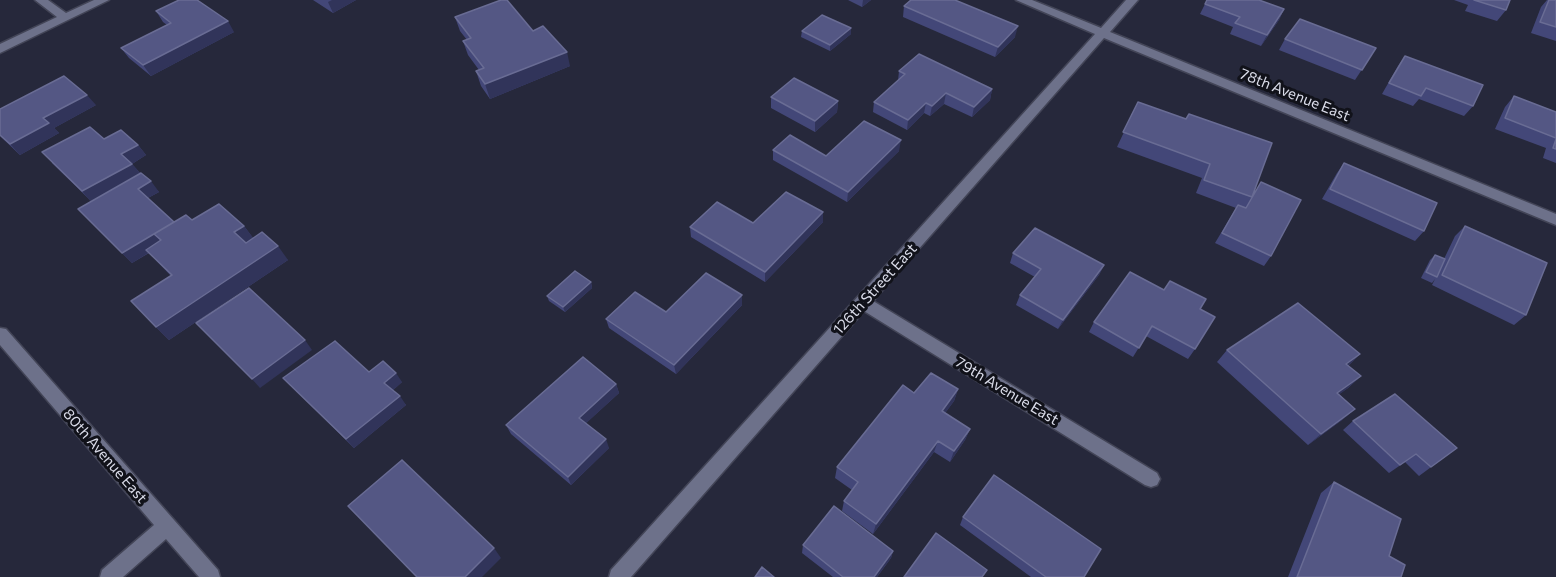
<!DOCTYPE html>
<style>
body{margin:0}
canvas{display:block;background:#26283b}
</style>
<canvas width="1556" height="577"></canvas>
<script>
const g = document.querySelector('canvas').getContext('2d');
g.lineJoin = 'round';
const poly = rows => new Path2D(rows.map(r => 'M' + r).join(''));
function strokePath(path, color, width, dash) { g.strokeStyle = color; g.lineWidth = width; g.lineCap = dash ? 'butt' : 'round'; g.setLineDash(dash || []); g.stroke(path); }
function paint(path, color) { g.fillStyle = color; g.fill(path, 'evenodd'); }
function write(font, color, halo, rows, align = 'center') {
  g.font = font + ' Commissioner,sans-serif'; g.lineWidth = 6; g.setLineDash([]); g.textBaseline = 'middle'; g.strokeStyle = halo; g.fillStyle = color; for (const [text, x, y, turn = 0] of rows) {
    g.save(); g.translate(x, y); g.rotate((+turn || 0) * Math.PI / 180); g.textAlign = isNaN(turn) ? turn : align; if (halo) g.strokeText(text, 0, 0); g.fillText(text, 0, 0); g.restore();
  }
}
const minor = poly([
 [35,0,48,0,66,13,94,0,109,0,0,53,0,44,57,17,35,0],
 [1016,0,1032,0,1101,28,1126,0,1138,0,1110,32,1556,214,1556,225,1104,38,873,301,1157,473,1160,479,1157,485,1151,487,1145,485,864,311,631,577,609,577,611,570,1095,34,1016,0],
 [0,328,6,329,218,570,220,577,199,577,166,539,123,577,100,577,102,570,154,525,0,345,0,328]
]);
const wall = poly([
 [313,0,356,0,333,13],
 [848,0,871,0,862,7],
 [1454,0,1510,0,1506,10,1497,21,1465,11,1468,5],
 [1547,0,1556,0,1556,41,1531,33,1541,7],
 [1205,4,1284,9,1279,20,1261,46,1230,34,1233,27,1200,14],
 [904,6,1015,37,995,57,903,17],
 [156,11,234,32,151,76,129,58,121,48,167,25,163,22],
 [455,17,533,31,570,66,490,99,481,86,476,71,479,70,468,55,463,41,467,40,460,31],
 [802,31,851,34,830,51,801,37],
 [1285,39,1376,48,1355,80,1279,50],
 [1405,56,1473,106,1464,116,1419,99,1413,106,1382,94,1398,66],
 [899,71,992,89,990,100,972,117,944,104,930,116,924,113,907,130,873,112,874,102,898,81],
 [1514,96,1556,112,1556,163,1543,158,1546,148,1495,129,1505,107],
 [771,97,838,101,837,112,815,132,771,108],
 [1138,102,1253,196,1261,182,1271,256,1264,266,1215,243,1236,208,1196,193,1202,178,1117,147],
 [96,105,54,128,59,133,20,155,0,136,0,109],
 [104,139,138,145,146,155,132,164,140,173,159,192,148,198,174,222,192,220,244,226,253,238,288,260,169,340,156,327,171,276,149,253,132,263,78,209,91,201,52,163],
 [773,150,826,156,899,151,847,202,773,160],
 [1344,163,1424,231,1415,241,1322,199,1337,173],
 [823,212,823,222,765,282,691,237,690,227,753,223],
 [1465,226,1526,315,1514,325,1432,285,1435,279,1432,283,1421,278,1430,260,1435,255,1444,259,1455,236],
 [1013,253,1104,265,1099,275,1058,329,1016,305,1020,295,1035,277,1010,263],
 [591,282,592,288,565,312,549,301,547,296],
 [742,295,742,305,676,374,609,328,606,319,666,312],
 [1200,309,1195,349,1188,359,1146,336,1133,357,1089,332,1094,322],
 [1227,350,1360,354,1348,366,1361,376,1348,388,1339,394,1355,409,1342,420,1308,445,1217,362],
 [369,372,402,382,393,390,406,405,354,448,283,378],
 [616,384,619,393,586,423,609,448,571,485,511,434,506,425],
 [958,389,954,401,945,413,970,429,965,440,950,462,934,452,873,534,842,511,844,501,852,490,835,478,837,467,914,393],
 [1353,421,1457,448,1419,476,1405,462,1389,473,1343,430],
 [1334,482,1389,556,1401,577,1288,577,1321,493],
 [963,517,1084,577,1031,577,960,525],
 [803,545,893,551,891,558,877,577,833,577,802,553]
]);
const shadedWall = poly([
 [332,0,356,0,333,13,328,2],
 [863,0,871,0,862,7],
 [1284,9,1279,20,1261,46,1267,35],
 [228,21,234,32,151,76,143,65],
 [1018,26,1015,37,995,57,998,47],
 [851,28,851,34,830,51,830,45],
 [567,52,570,66,490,99,485,84],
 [992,89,990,100,972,117,974,107],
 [946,93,944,104,930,116,932,106],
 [87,95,96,105,54,128,59,133,20,155,10,144,43,118],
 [838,101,837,112,815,132,815,121],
 [926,103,924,113,907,130,908,120],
 [901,140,899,151,847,202,848,192],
 [138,145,146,155,132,164,141,174,91,202,82,191,121,154],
 [151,181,159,192,146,199,138,189],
 [823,212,823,222,765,282,765,272],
 [174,222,154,234,163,244,132,263,122,253],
 [244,226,254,239,245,246,234,232],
 [278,246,288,260,169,340,156,327],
 [1104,265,1099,275,1058,329,1063,320],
 [591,282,592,288,565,312,563,307],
 [742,295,742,305,676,374,674,365],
 [305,340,312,350,260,388,252,379],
 [1360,354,1347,367,1346,364],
 [396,373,402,382,391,392,384,383],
 [1361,376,1348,388,1325,405,1337,393],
 [616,384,619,393,583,426,579,418],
 [958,389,954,401,938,423,942,411],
 [400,396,406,405,354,448,346,439],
 [1355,409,1342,420,1308,445,1321,434],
 [970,429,965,440,950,462,954,451],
 [606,439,609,448,571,485,568,477],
 [938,441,934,452,873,534,876,524],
 [494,548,501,558,482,577,465,577],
 [893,551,891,558,877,577,874,577]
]);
const building = poly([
 [179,0,197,0,228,21,143,65,121,48,171,23,156,11,179,0],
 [501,0,507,0,533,31,543,26,567,52,485,84,476,71,484,68,463,41,471,38,455,17,501,0],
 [911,0,955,0,1018,26,998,47,904,6,911,0],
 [1207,0,1259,0,1284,9,1267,35,1235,23,1240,17,1205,4,1207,0],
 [1474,0,1510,0,1506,10,1474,0],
 [1549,0,1556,0,1556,27,1540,22,1549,0],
 [822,15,851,28,830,45,802,31,822,15],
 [1300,19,1376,48,1362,70,1285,39,1300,19],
 [919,54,992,89,974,107,946,93,932,106,926,103,908,120,874,102,905,74,899,71,919,54],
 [1405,56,1483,85,1473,106,1426,88,1421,96,1389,83,1405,56],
 [64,76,87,95,43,118,49,123,10,144,0,135,0,109,64,76],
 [794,78,838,101,815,121,771,97,794,78],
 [1514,96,1556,112,1556,138,1505,118,1514,96],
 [1138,102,1186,119,1189,114,1272,143,1252,197,1204,180,1210,164,1123,132,1138,102],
 [864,121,901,140,848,192,773,150,790,135,826,156,864,121],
 [90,127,104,139,121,130,138,145,121,154,132,164,82,191,42,152,90,127],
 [1556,139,1556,149,1553,148,1556,139],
 [1344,163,1437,203,1424,231,1330,189,1344,163],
 [141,173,151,181,138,189,174,222,122,253,78,209,141,173],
 [1261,182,1301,200,1271,256,1222,233,1238,205,1246,208,1261,182],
 [786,192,823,212,765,272,690,227,717,202,753,223,786,192],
 [219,204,244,226,234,232,246,243,262,232,278,246,156,327,131,301,172,275,146,250,161,240,154,234,186,215,192,220,219,204],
 [1465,226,1547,263,1526,315,1442,275,1465,226],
 [1035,228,1104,265,1063,320,1020,295,1041,269,1013,253,1035,228],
 [1435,255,1445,259,1437,277,1426,272,1435,255],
 [575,271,591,282,563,307,547,296,575,271],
 [1130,272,1164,290,1170,281,1206,299,1200,309,1215,317,1195,349,1152,326,1139,348,1094,322,1130,272],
 [706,273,742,295,674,365,606,319,635,292,666,312,706,273],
 [249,288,305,340,252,379,196,323,249,288],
 [1298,303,1360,354,1346,364,1361,376,1337,393,1355,409,1321,434,1227,350,1298,303],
 [335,341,369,372,383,361,396,373,384,383,400,396,346,439,283,378,335,341],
 [583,357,616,384,579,418,606,439,568,477,506,425,583,357],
 [931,373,958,389,942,411,970,429,954,451,938,441,876,524,844,501,858,482,837,467,903,385,914,393,931,373],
 [1395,394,1457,448,1431,467,1416,454,1400,465,1353,421,1395,394],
 [402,460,494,548,465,577,417,577,348,506,402,460],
 [994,475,1101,549,1084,577,1046,577,963,517,994,475],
 [1334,482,1401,519,1389,556,1405,565,1401,577,1297,577,1334,482],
 [834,506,893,551,874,577,843,577,803,545,834,506],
 [936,533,987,570,982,577,904,577,936,533],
 [762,567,774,577,755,577,762,567]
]);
const streetNames = [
 ["78th Avenue East",1295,95,22],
 ["126th Street East",875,289,-48],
 ["79th Avenue East",1007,391,31],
 ["80th Avenue East",105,456,49]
];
strokePath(minor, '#434557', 3);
paint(minor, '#6d718a');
paint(wall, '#434778');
paint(shadedWall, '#31345a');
paint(building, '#545784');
strokePath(building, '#696c94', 1.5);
write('15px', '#dadce9', '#11121a', streetNames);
</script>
